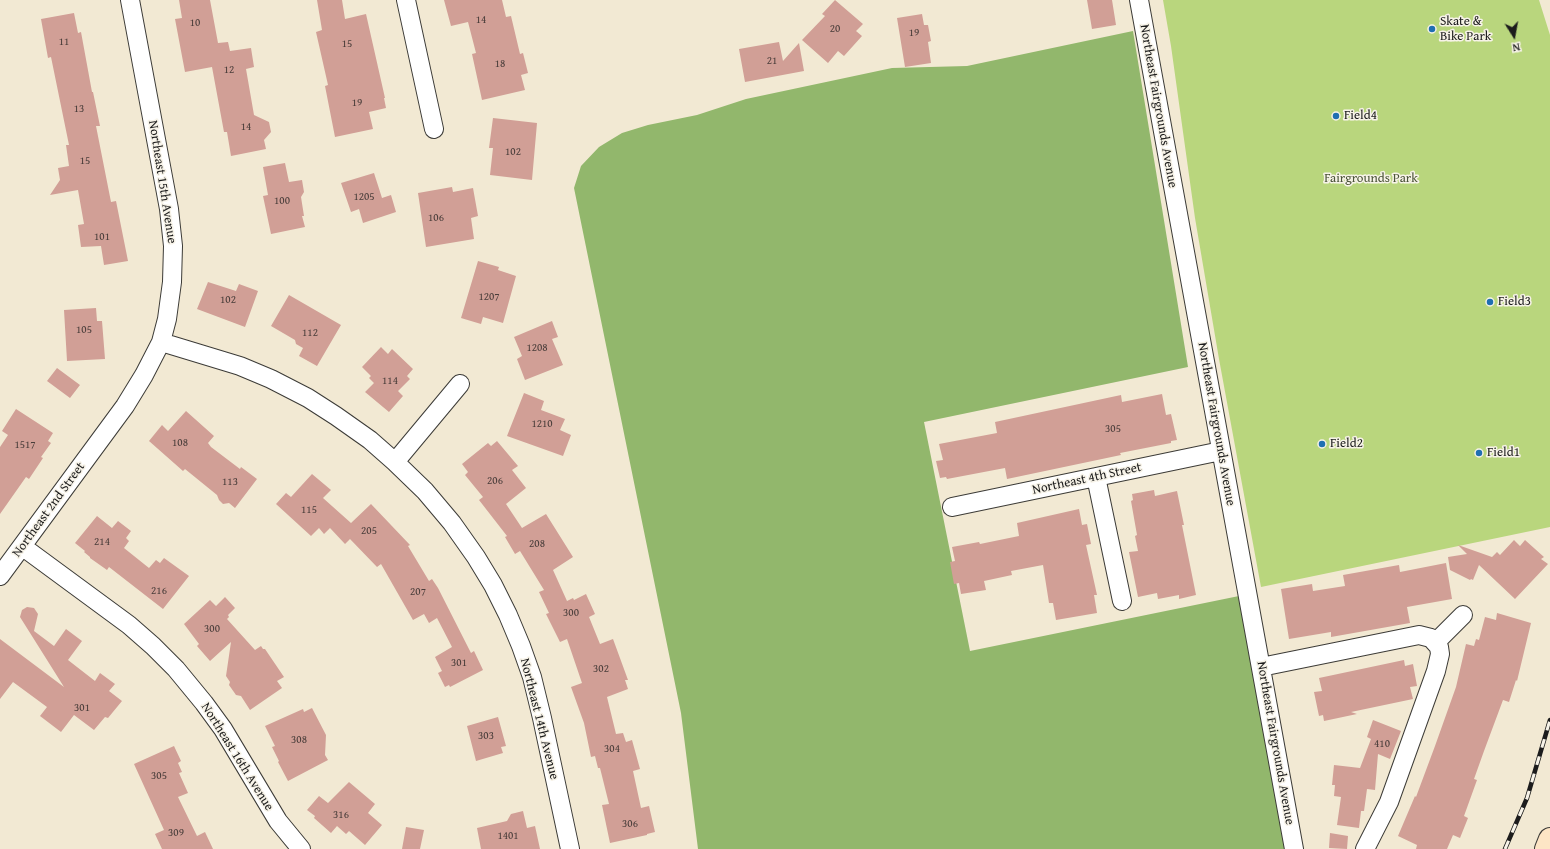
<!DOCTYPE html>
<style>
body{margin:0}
#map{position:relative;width:1550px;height:849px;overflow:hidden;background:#f2e9d3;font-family:"Gentium Book Plus",serif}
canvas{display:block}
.north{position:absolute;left:1494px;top:16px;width:40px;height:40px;-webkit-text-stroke:3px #f7f3e8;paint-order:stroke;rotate:169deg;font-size:11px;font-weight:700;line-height:16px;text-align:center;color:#1c1c1c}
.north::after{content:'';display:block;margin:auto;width:14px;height:18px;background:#1c1c1c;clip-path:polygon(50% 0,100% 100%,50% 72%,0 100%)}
</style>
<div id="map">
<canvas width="1550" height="849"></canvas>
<div class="north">N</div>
</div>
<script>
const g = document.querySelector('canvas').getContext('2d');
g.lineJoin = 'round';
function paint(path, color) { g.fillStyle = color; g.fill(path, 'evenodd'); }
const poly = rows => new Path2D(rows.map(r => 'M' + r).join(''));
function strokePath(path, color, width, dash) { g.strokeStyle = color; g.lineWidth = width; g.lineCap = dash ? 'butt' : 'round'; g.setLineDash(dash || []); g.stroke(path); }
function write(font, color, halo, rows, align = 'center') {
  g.font = font + ' "Gentium Book Plus",serif'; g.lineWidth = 3; g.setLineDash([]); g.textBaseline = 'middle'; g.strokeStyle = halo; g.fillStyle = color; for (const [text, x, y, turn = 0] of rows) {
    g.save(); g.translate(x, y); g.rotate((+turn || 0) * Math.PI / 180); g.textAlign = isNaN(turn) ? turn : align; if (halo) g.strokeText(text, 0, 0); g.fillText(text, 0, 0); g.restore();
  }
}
const green = poly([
 [1163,0,1539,0,1550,35,1550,527,1261,587,1219,359,1195,218,1171,46]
]);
const forest = poly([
 [1133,31,1188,367,924,422,970,651,1239,596,1285,849,698,849,681,713,574,188,581,166,599,147,622,133,648,125,697,115,746,99,892,68,967,66]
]);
const building = poly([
 [179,0,210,0,218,43,228,42,230,51,251,48,254,67,246,69,254,115,269,122,271,132,264,140,266,149,231,156,227,132,224,132,212,67,185,72,175,19,182,18],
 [317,0,342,0,345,19,366,14,385,98,384,98,386,108,369,112,373,129,335,137,325,86,328,85,316,32,322,30],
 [444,0,502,0,506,17,511,16,520,54,523,53,528,73,521,75,525,90,482,100,472,54,476,53,468,22,451,26],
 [835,0,863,24,856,31,862,36,844,56,838,51,828,63,802,40,825,16,822,14],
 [1087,0,1112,0,1116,25,1092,29],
 [74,13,78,33,81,32,92,92,93,92,100,126,96,126,111,202,116,201,128,261,104,265,101,246,81,247,78,225,84,224,78,190,50,195,60,180,58,168,69,166,66,145,69,145,51,57,48,58,41,19],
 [922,14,924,25,928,25,931,41,928,42,931,63,905,67,897,18],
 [779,42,783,61,799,43,804,71,745,82,739,49],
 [493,118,537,123,532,180,490,175,493,148,489,148],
 [285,163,289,182,302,180,304,192,301,197,304,216,302,216,305,227,271,234,263,196,268,195,263,167],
 [374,173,382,198,391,195,396,212,363,223,359,209,351,212,341,183],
 [452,187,453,192,473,188,478,216,471,218,474,239,426,247,418,193],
 [478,261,499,267,498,270,516,276,503,323,483,317,481,324,461,318],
 [208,282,236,291,239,284,258,291,245,327,197,309],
 [289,295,341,325,317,366,299,356,303,348,296,344,295,340,271,326],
 [96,308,97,321,102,321,105,359,67,361,64,310],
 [552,321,558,337,552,339,563,365,525,380,517,359,522,356,514,337],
 [381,347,388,354,392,349,413,369,407,376,410,379,398,391,403,396,389,412,365,392,374,383,369,378,371,376,362,367],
 [57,368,80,385,70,398,47,381],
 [524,393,544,401,541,410,565,419,560,430,571,435,563,456,507,436],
 [1162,394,1166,415,1171,414,1177,440,1171,441,1171,443,1120,453,1121,455,1007,479,1005,468,947,479,946,477,940,478,936,461,943,460,939,444,997,433,995,422,1121,395,1122,402],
 [16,409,53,433,48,441,51,443,41,457,43,458,29,479,26,477,0,514,0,447,8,435,2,431],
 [186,411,214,436,208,443,211,447,240,469,241,467,257,479,235,508,229,503,223,504,219,500,217,495,185,469,183,471,149,441,162,425,168,431],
 [497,441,518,466,512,470,526,488,506,504,522,528,546,514,573,557,553,570,567,601,573,598,574,600,586,594,595,614,589,617,600,644,613,639,628,680,625,680,628,689,607,697,616,734,623,733,626,742,632,740,640,769,633,771,641,808,649,806,655,832,647,834,647,835,610,843,602,805,609,804,600,768,598,768,595,756,591,757,584,723,571,687,582,683,567,639,560,642,546,614,549,613,539,592,544,590,520,551,515,554,505,537,507,536,479,500,483,497,465,475,468,472,462,464,488,443,491,446],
 [312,474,331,490,323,498,351,523,371,504,410,545,408,546,429,581,432,579,438,588,471,653,474,651,483,670,450,687,449,685,445,687,438,673,442,671,435,657,452,647,437,618,429,623,424,614,413,620,381,564,377,567,350,539,345,544,330,528,324,534,319,528,311,536,276,504,286,493,291,497],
 [1154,490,1155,496,1177,491,1184,525,1182,525,1196,595,1179,599,1179,595,1158,599,1157,593,1138,597,1129,552,1138,551,1135,536,1137,535,1131,501,1133,500,1132,494],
 [1079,509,1082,525,1087,524,1091,544,1086,545,1097,595,1094,595,1097,613,1056,620,1053,603,1049,603,1043,565,1011,571,1012,575,984,581,986,590,961,594,959,583,954,584,950,562,955,561,952,547,979,542,980,544,1019,536,1017,523],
 [97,516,112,528,118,521,131,531,126,538,129,541,124,548,149,568,156,560,160,563,164,558,189,576,163,609,109,567,107,570,90,558,90,557,84,552,85,551,75,543],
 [1514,540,1520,546,1525,540,1544,557,1541,559,1548,564,1515,599,1479,565,1473,580,1471,579,1470,580,1450,570,1448,557,1467,554,1458,545,1492,557,1497,552,1500,555],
 [1446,563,1452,599,1407,607,1410,623,1331,637,1331,632,1289,639,1281,589,1312,584,1313,591,1345,586,1343,575,1399,565,1400,572],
 [225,597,235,608,228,615,229,617,227,619,255,650,261,646,263,649,265,649,284,677,277,681,282,688,250,710,241,696,236,695,229,685,230,682,226,676,231,642,210,661,197,646,199,644,184,624,210,600,216,606],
 [27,607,34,608,38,614,34,631,54,646,66,629,82,641,68,660,95,681,100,673,115,684,109,691,122,701,108,718,105,717,94,730,74,715,61,732,40,716,47,707,13,682,0,699,0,639,64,687,20,617,22,610],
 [1497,613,1531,623,1517,681,1516,680,1509,702,1503,700,1484,751,1474,779,1477,780,1464,816,1468,818,1460,838,1453,835,1447,849,1416,849,1417,845,1398,836,1415,796,1416,797,1435,746,1456,687,1466,644,1474,646,1476,639,1479,640,1485,617,1496,620],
 [1404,660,1405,666,1413,664,1417,686,1410,687,1413,699,1351,712,1357,714,1324,721,1323,715,1319,716,1314,692,1322,691,1319,678],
 [312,708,326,735,325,755,328,760,288,781,278,762,279,761,272,747,275,746,265,726,303,709,304,712],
 [498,717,506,746,501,747,503,753,476,761,467,726],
 [1373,720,1401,731,1390,759,1378,754,1375,790,1367,789,1364,811,1361,811,1359,828,1337,825,1341,797,1334,796,1335,785,1332,785,1334,765,1360,768,1371,739,1367,737],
 [174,746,181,761,178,763,182,772,179,773,188,793,178,797,197,836,205,832,213,849,162,849,155,834,164,830,134,764],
 [349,782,375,804,368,813,382,825,365,845,349,831,346,834,337,826,331,833,314,818,315,816,307,810,319,796,328,803],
 [523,811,527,828,535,826,540,849,481,849,477,828,507,821,511,814],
 [406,827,424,830,420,849,402,849],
 [1330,833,1348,836,1347,849,1329,848]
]);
const minor = poly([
 [406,0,434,129],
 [1139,0,1294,849],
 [161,342,240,366,271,379,308,398,336,416,370,440,395,462,425,491,452,523,476,557,493,585,508,615,521,646,532,677,542,718,570,849],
 [395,462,460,384],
 [1096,477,1122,601],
 [952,507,1221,451],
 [23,547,129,625,153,646,176,669,204,703,223,729,278,821,301,849],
 [0,576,125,406,144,375,161,342,167,319,172,282,173,246,169,209,130,0],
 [1436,642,1463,615],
 [1261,667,1419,635,1431,638,1439,647,1440,654,1436,671,1389,802,1365,849]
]);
const secondary = poly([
 [1546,849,1550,839]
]);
const rail = poly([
 [1505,849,1527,798,1550,720]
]);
const markers = [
 [1432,29,4,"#1f6fb2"],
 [1336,116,4,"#1f6fb2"],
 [1490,302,4,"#1f6fb2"],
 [1322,444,4,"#1f6fb2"],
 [1479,453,4,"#1f6fb2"]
];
const numberNames = [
 ["14",481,20],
 ["10",195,23],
 ["20",835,29],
 ["19",914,33],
 ["11",64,42],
 ["15",347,44],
 ["21",772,61],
 ["18",500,64],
 ["12",229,70],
 ["19",357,103],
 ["13",79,109],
 ["14",246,127],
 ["102",513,152],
 ["15",85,161],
 ["1205",364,197],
 ["100",282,201],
 ["106",436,218],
 ["101",102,237],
 ["1207",489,297],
 ["102",228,300],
 ["105",84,330],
 ["112",310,333],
 ["1208",537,348],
 ["114",390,381],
 ["1210",542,424],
 ["305",1113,429],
 ["108",180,443],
 ["1517",25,445],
 ["206",495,481],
 ["113",230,482],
 ["115",309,510],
 ["205",369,531],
 ["214",102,542],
 ["208",537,544],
 ["216",159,591],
 ["207",418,592],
 ["300",571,613],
 ["300",212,629],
 ["301",459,663],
 ["302",601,669],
 ["301",82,708],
 ["303",486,736],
 ["308",299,740],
 ["410",1382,744],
 ["304",612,749],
 ["305",159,776],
 ["316",341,815],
 ["306",630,824],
 ["309",176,833],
 ["1401",508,836]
];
const poiNames = [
 ["Skate &",1440,22],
 ["Bike Park",1440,37],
 ["Field4",1344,116],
 ["Field3",1498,302],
 ["Field2",1330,444],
 ["Field1",1487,453]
];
const streetNames = [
 ["Northeast Fairgrounds Avenue",1158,106,80],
 ["Northeast 15th Avenue",162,182,81],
 ["Northeast Fairgrounds Avenue",1216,424,80],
 ["Northeast 4th Street",1087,479,-12],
 ["Northeast 2nd Street",49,510,-54],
 ["Northeast 14th Avenue",539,719,76],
 ["Northeast Fairgrounds Avenue",1275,743,80],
 ["Northeast 16th Avenue",237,757,58]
];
const parkNames = [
 ["Fairgrounds Park",1371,179]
];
paint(green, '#b9d67d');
paint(forest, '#92b76c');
paint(building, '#d19f96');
strokePath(minor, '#3c3b37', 20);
strokePath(secondary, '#3c3b37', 24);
strokePath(minor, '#fff', 18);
strokePath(secondary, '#fde5c5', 22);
strokePath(rail, '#1c1c1c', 4.5);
strokePath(rail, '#f7f3e8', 3, [9]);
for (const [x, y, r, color] of markers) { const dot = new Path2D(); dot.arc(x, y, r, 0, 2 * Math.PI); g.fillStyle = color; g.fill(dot); strokePath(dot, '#f7f3e8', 1.5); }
write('11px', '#493d3a', null, numberNames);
write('13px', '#1c1c1c', '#f7f3e8', poiNames, 'left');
write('13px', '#1c1c1c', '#f7f3e8', streetNames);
write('13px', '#4b5439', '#f7f3e8', parkNames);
</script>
